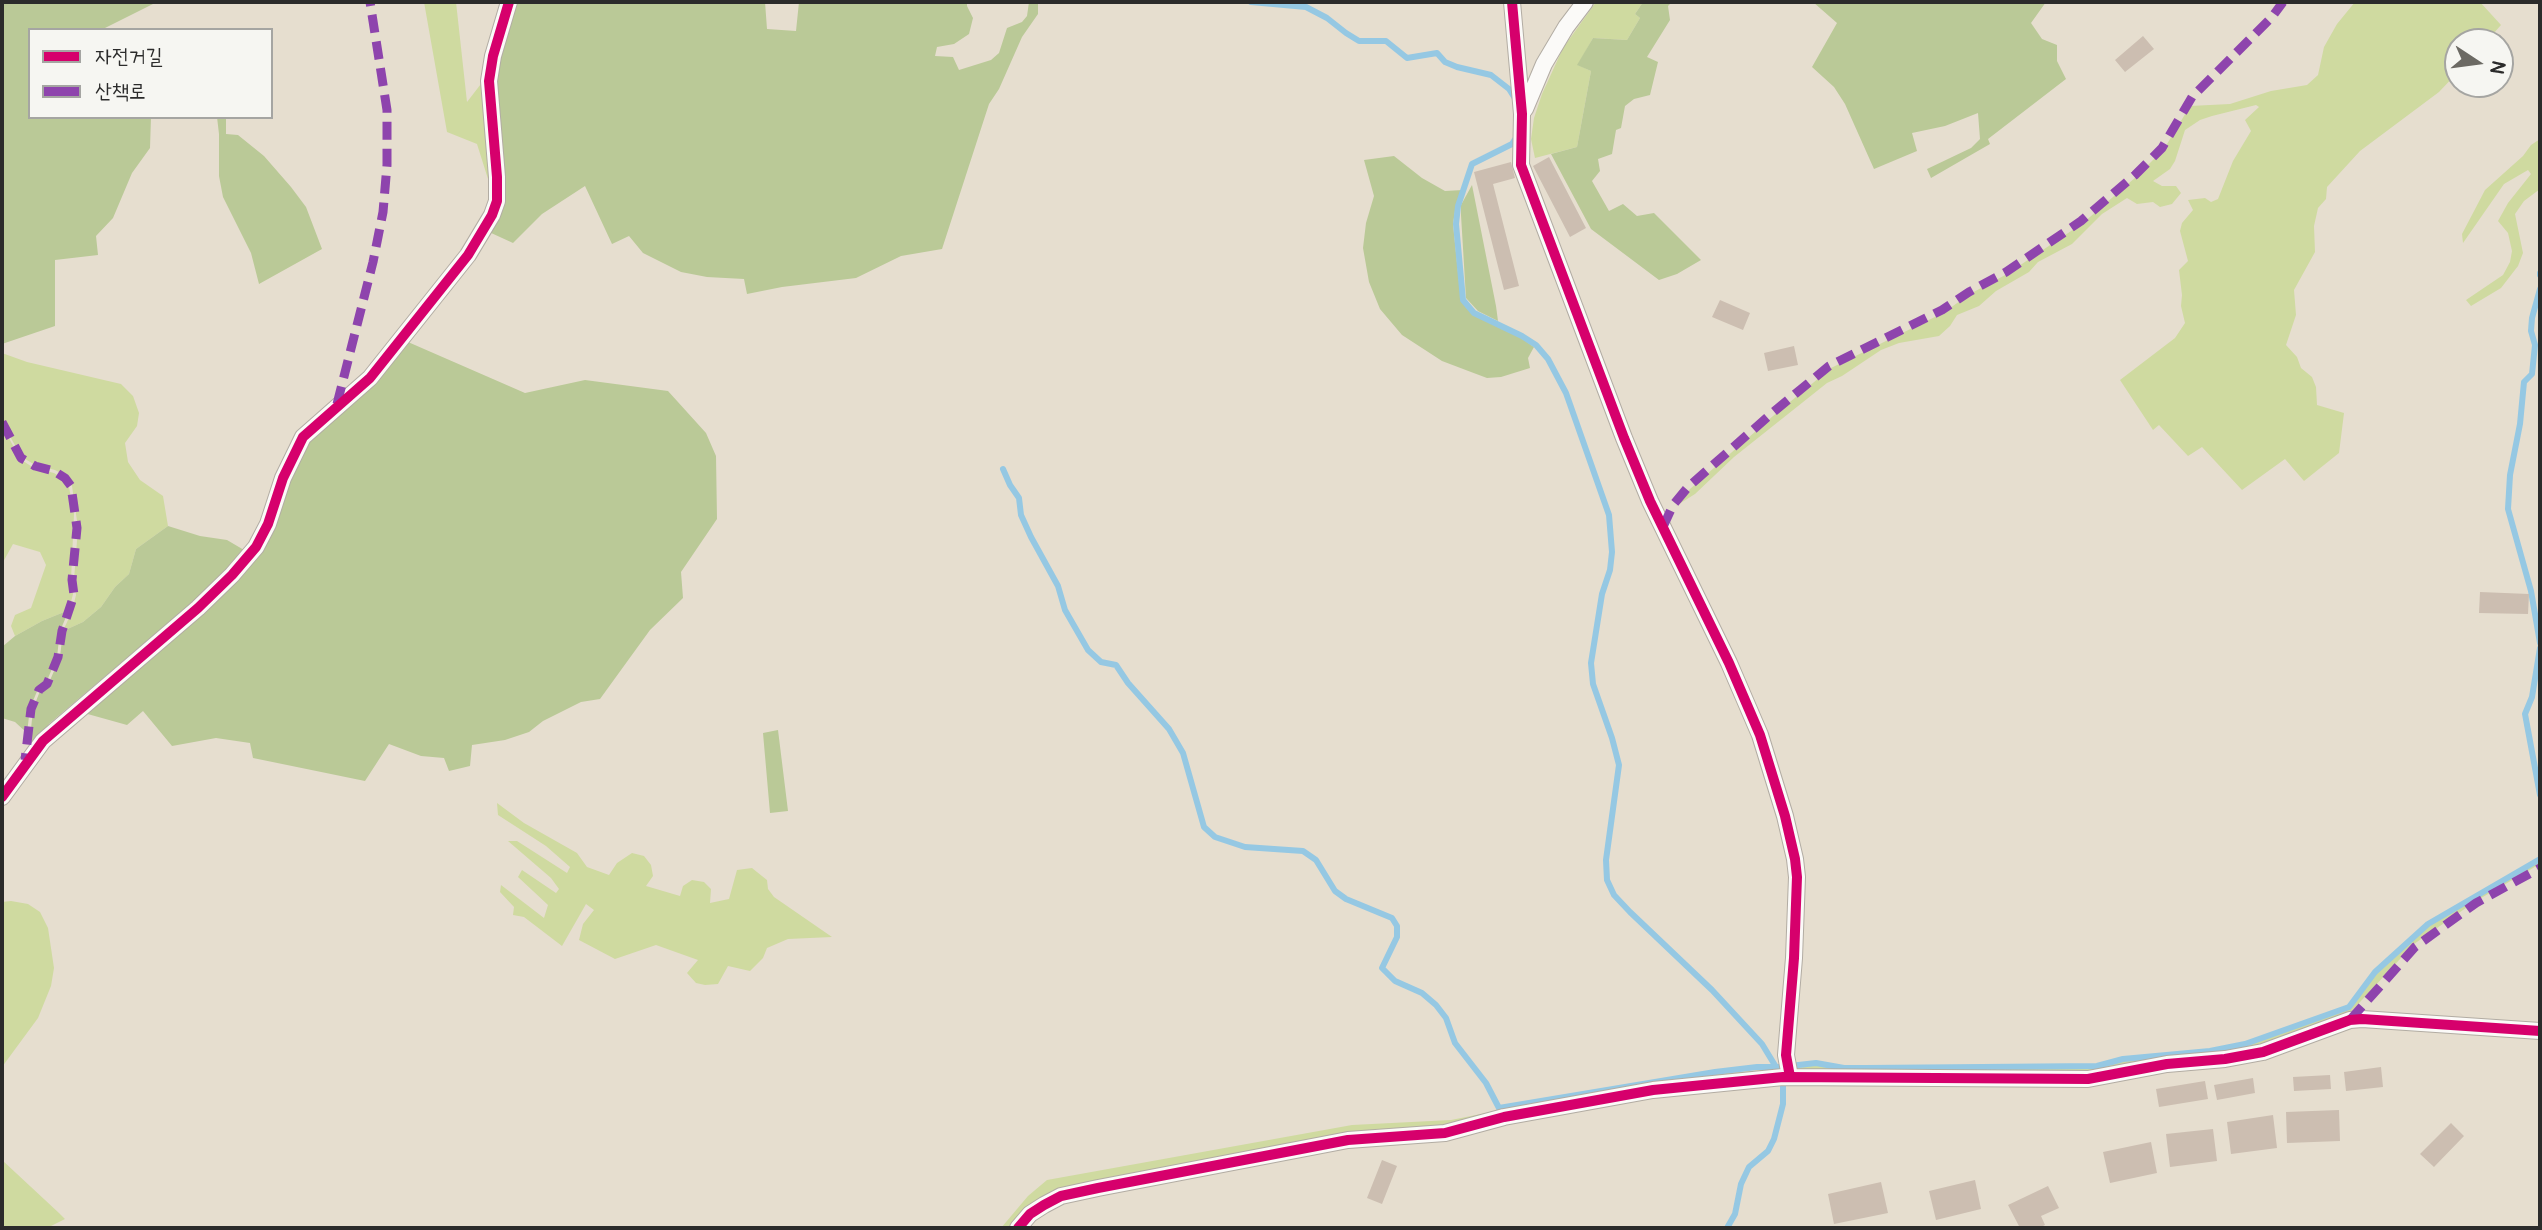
<!DOCTYPE html>
<meta charset="utf-8">
<style>
body{margin:0}
#map{position:relative;width:2542px;height:1230px;overflow:hidden;background:#e6decf;font-family:Pangolin,"Poor Story",sans-serif}
canvas{display:block}
.frame{position:absolute;inset:0;border:4px solid #2b2b2b;pointer-events:none}
.legend{position:absolute;left:28px;top:28px;width:245px;height:91px;box-sizing:border-box;background:#f6f6f2;border:2px solid #a5a5a2;margin:0;padding:9px 12px;list-style:none;font-size:21px;color:#2b2b2b}
.legend li{display:flex;align-items:center;gap:14px;height:35px}
.legend b{width:35px;border:2px solid #a5a5a2}
.north{position:absolute;left:2444px;top:28px;width:70px;height:70px;box-sizing:border-box;background:#f6f6f2;border:2px solid #a5a5a2;border-radius:50%;rotate:103deg;font-size:19px;font-weight:700;line-height:28px;text-align:center;color:#2b2b2b}
.north::after{content:'';display:block;margin:auto;width:24px;height:32px;background:#6c6a64;clip-path:polygon(50% 0,100% 100%,50% 72%,0 100%)}
</style>
<div id="map">
<canvas width="2542" height="1230"></canvas>
<div class="frame"></div>
<ul class="legend">
<li><b style="height:9px;background:#d6006c"></b>자전거길</li>
<li><b style="height:9px;background:#8e44ad"></b>산책로</li>
</ul>
<div class="north">N</div>
</div>
<script>
const g = document.querySelector('canvas').getContext('2d');
g.lineJoin = 'round';
function paint(path, color) { g.fillStyle = color; g.fill(path, 'evenodd'); }
const poly = rows => new Path2D(rows.map(r => 'M' + r).join(''));
function strokePath(path, color, width, dash) { g.strokeStyle = color; g.lineWidth = width; g.lineCap = dash ? 'butt' : 'round'; g.setLineDash(dash || []); g.stroke(path); }
const green = poly([
 [424,2,456,2,467,102,484,80,494,198,477,144,447,132],
 [1596,2,1643,2,1635,14,1640,18,1627,40,1593,38,1578,65,1591,71,1577,147,1535,158,1531,139,1534,118,1542,94,1563,48],
 [2355,2,2480,2,2501,25,2486,42,2458,42,2458,72,2439,92,2360,151,2327,187,2326,199,2318,208,2314,226,2315,252,2294,290,2296,315,2286,345,2297,357,2301,368,2312,377,2316,387,2317,405,2344,413,2339,453,2304,481,2285,459,2242,490,2202,447,2188,456,2159,425,2153,430,2120,380,2175,338,2185,323,2181,306,2182,295,2179,270,2188,261,2180,231,2182,223,2193,210,2188,200,2205,198,2211,202,2218,199,2233,161,2251,131,2245,120,2259,107,2256,105,2212,116,2200,120,2185,130,2175,161,2170,169,2153,181,2162,186,2176,186,2181,193,2172,204,2160,207,2153,202,2137,204,2127,198,2102,214,2072,244,2038,262,2029,272,1996,291,1979,306,1957,315,1950,326,1939,336,1899,343,1881,350,1842,376,1827,383,1734,457,1695,494,1676,506,1690,489,1773,416,1831,368,1943,313,1970,294,2007,274,2083,223,2136,177,2164,149,2190,106,2230,104,2271,91,2307,85,2318,75,2324,47,2337,24],
 [2540,139,2540,189,2524,201,2515,214,2523,253,2518,266,2501,288,2471,306,2466,300,2503,275,2510,262,2512,251,2508,233,2498,221,2508,203,2531,174,2528,170,2504,184,2463,243,2462,234,2485,190,2523,156,2531,145],
 [2,353,27,362,121,384,133,396,139,413,137,426,125,443,128,462,140,480,163,496,168,526,136,549,129,574,115,587,101,607,83,622,63,631,72,611,76,595,74,580,78,528,72,486,66,476,55,470,35,465,22,457,12,440,2,419],
 [2,425,20,459,34,468,54,473,64,479,69,487,74,514,71,580,73,594,69,610,42,621,15,636,11,626,15,615,31,608,46,565,40,552,13,544,2,564],
 [497,803,524,823,577,853,587,867,609,875,617,863,632,853,644,856,651,865,653,876,646,886,680,896,683,886,692,880,704,882,711,889,710,903,729,899,737,870,752,868,767,880,768,889,774,897,832,937,788,939,767,948,763,958,750,971,728,966,718,984,705,985,696,983,687,973,698,960,656,945,615,959,579,940,583,924,594,910,586,904,562,946,524,917,513,915,514,907,500,892,501,885,544,918,548,905,518,877,522,870,556,893,559,889,551,878,508,841,517,841,567,873,570,867,546,846,498,815],
 [2540,861,2540,864,2476,901,2414,944,2347,1016,2262,1048,2087,1074,1807,1073,1791,1069,1816,1065,1844,1070,1866,1071,2097,1068,2123,1061,2211,1053,2246,1046,2350,1009,2377,973,2429,926,2519,871],
 [11,901,28,904,40,912,48,928,54,968,51,986,38,1018,2,1067,2,902],
 [1776,1069,1777,1075,1469,1124,1348,1135,1227,1155,1098,1183,1009,1228,1001,1228,1028,1196,1047,1180,1352,1125,1451,1120,1546,1101,1715,1074],
 [2,1160,59,1213,65,1219,47,1228,2,1228]
]);
const forest = poly([
 [2,2,157,2,101,30,30,30,30,117,151,117,150,148,132,173,113,218,96,236,98,255,55,260,55,326,2,344],
 [515,2,765,2,767,29,796,31,799,2,967,2,967,6,973,18,969,34,954,44,937,47,935,56,953,57,959,70,991,60,999,53,1007,28,1022,22,1027,16,1029,2,1038,2,1038,14,1022,37,999,89,989,104,942,249,901,256,856,278,782,287,747,294,744,279,707,277,681,272,643,253,629,236,612,244,585,186,542,214,513,243,489,232,495,81,499,57],
 [1643,2,1672,2,1668,6,1670,20,1647,57,1658,62,1650,95,1634,99,1625,106,1621,128,1616,130,1612,154,1598,159,1600,171,1592,181,1609,211,1623,204,1637,216,1654,213,1701,260,1677,274,1659,280,1591,229,1551,154,1577,147,1591,71,1577,65,1593,38,1627,40,1640,18,1635,14],
 [1813,2,2046,2,2031,23,2042,39,2057,45,2057,61,2066,79,1988,139,1990,144,1931,178,1927,169,1971,148,1980,139,1978,113,1945,126,1912,133,1917,151,1874,169,1845,104,1834,87,1812,67,1837,23],
 [217,117,226,117,226,134,238,135,264,156,291,187,306,207,322,249,259,284,251,253,223,197,219,176,219,134],
 [1394,156,1422,178,1445,191,1463,190,1456,205,1453,224,1461,301,1473,315,1521,338,1534,347,1528,358,1530,368,1501,377,1487,378,1471,372,1442,361,1402,335,1380,309,1369,282,1363,248,1366,223,1374,196,1364,160],
 [1472,185,1496,306,1498,321,1478,311,1466,298,1461,215,1461,205],
 [408,342,525,393,585,380,668,391,706,433,716,456,717,519,681,572,683,598,650,630,600,699,581,702,543,721,529,732,505,740,472,745,470,766,449,771,444,758,421,756,389,744,365,781,253,758,250,743,216,738,172,746,143,711,127,725,84,713,236,580,307,441],
 [168,526,200,536,227,540,244,550,222,575,180,613,50,723,29,749,33,709,40,691,48,685,60,657,63,631,83,622,101,607,115,587,129,574,136,549],
 [69,610,60,631,57,657,46,683,38,689,30,708,27,733,15,722,2,718,2,647,15,636,42,621],
 [778,730,788,811,770,813,763,733]
]);
const stream = poly([
 [1251,2,1306,7,1327,18,1346,33,1359,41,1386,41,1407,58,1437,53,1445,62,1457,67,1491,75,1509,89,1516,100],
 [1518,135,1512,144,1472,164,1458,206,1456,224,1463,300,1474,313,1522,336,1536,345,1548,359,1566,393,1609,515,1612,552,1610,570,1602,594,1591,663,1593,684,1612,738,1619,765,1606,860,1607,880,1614,895,1630,912,1712,990,1762,1044,1776,1067],
 [2540,273,2540,275],
 [2540,289,2532,318,2531,331,2535,345,2532,374,2524,382,2520,424,2510,475,2508,509,2531,591,2540,643],
 [1003,469,1010,485,1019,498,1021,515,1031,537,1058,586,1065,610,1088,650,1101,662,1116,665,1128,683,1169,729,1183,753,1204,827,1215,837,1245,847,1303,851,1316,860,1335,891,1346,899,1392,918,1397,926,1397,937,1382,968,1395,981,1422,993,1436,1005,1446,1018,1455,1043,1486,1083,1499,1108,1715,1072,1757,1067,1781,1067,1816,1063,1844,1068,1866,1068,2097,1066,2123,1059,2210,1051,2245,1044,2349,1007,2375,972,2428,924,2540,859],
 [2540,648,2532,697,2525,714,2540,795],
 [1727,1228,1735,1214,1741,1184,1749,1167,1768,1151,1774,1139,1783,1104,1783,1078]
]);
const building = poly([
 [2143,36,2154,49,2125,72,2115,60],
 [1549,157,1586,228,1570,237,1533,166],
 [1511,162,1515,178,1493,184,1519,286,1504,290,1474,172],
 [1720,300,1750,313,1743,330,1712,317],
 [1794,346,1798,365,1768,371,1764,353],
 [2480,592,2529,594,2528,614,2479,613],
 [2381,1067,2383,1087,2346,1091,2344,1072],
 [2330,1075,2331,1089,2294,1091,2293,1077],
 [2253,1078,2255,1093,2217,1100,2214,1085],
 [2205,1081,2208,1099,2159,1107,2156,1089],
 [2339,1110,2340,1141,2287,1143,2286,1112],
 [2273,1115,2277,1148,2231,1154,2227,1122],
 [2451,1123,2464,1136,2434,1167,2420,1154],
 [2213,1129,2217,1161,2170,1167,2166,1134],
 [2151,1142,2157,1173,2110,1183,2103,1152],
 [1382,1160,1397,1166,1382,1204,1367,1198],
 [1975,1180,1981,1209,1936,1220,1929,1191],
 [1881,1182,1888,1213,1834,1224,1828,1194],
 [2048,1186,2059,1208,2041,1216,2045,1225,2039,1228,2020,1228,2008,1205]
]);
const street = poly([
 [1512,2,1522,114,1521,165,1624,438,1650,501,1729,663,1760,735,1785,816,1795,859,1797,877,1794,958,1786,1055,1790,1077],
 [1525,109,1544,64,1566,27,1585,2],
 [2,797,43,741,198,608,232,575,256,547,268,524,283,478,303,437,370,378,468,255,492,215,497,201,497,177,489,81,493,56,509,2],
 [1018,1228,1030,1214,1044,1205,1061,1196,1098,1188,1348,1140,1445,1133,1504,1117,1653,1090,1783,1077,2088,1079,2167,1064,2225,1059,2263,1052,2350,1020,2362,1019,2540,1031]
]);
const quiet = poly([
 [337,404,373,262,383,212,387,165,387,110,370,2],
 [2,422,21,458,35,466,54,471,65,478,71,486,77,528,72,580,74,595,62,631,58,657,47,684,39,690,31,709,25,760],
 [1663,527,1673,505,1688,487,1771,414,1829,366,1942,310,1969,292,2006,272,2081,221,2135,175,2162,148,2192,97,2272,17,2283,2],
 [2350,1020,2415,947,2476,903,2540,868]
]);
const cycleway = poly([
 [1512,2,1522,114,1521,165,1624,438,1650,501,1729,663,1760,735,1785,816,1795,859,1797,877,1794,958,1786,1055,1790,1077],
 [2,797,43,741,198,608,232,575,256,547,268,524,283,478,303,437,370,378,468,255,492,215,497,201,497,177,489,81,493,56,509,2],
 [1018,1228,1030,1214,1044,1205,1061,1196,1098,1188,1348,1140,1445,1133,1504,1117,1653,1090,1783,1077,2088,1079,2167,1064,2225,1059,2263,1052,2350,1020,2362,1019,2540,1031]
]);
paint(green, '#cfdaa0');
paint(forest, '#bac997');
strokePath(stream, '#95c8e3', 6);
paint(building, '#ccbeb1');
strokePath(street, '#b2aca3', 18);
strokePath(street, '#fbfaf8', 16);
strokePath(quiet, '#8e44ad', 9, [18, 9]);
strokePath(cycleway, '#d6006c', 10);
</script>
